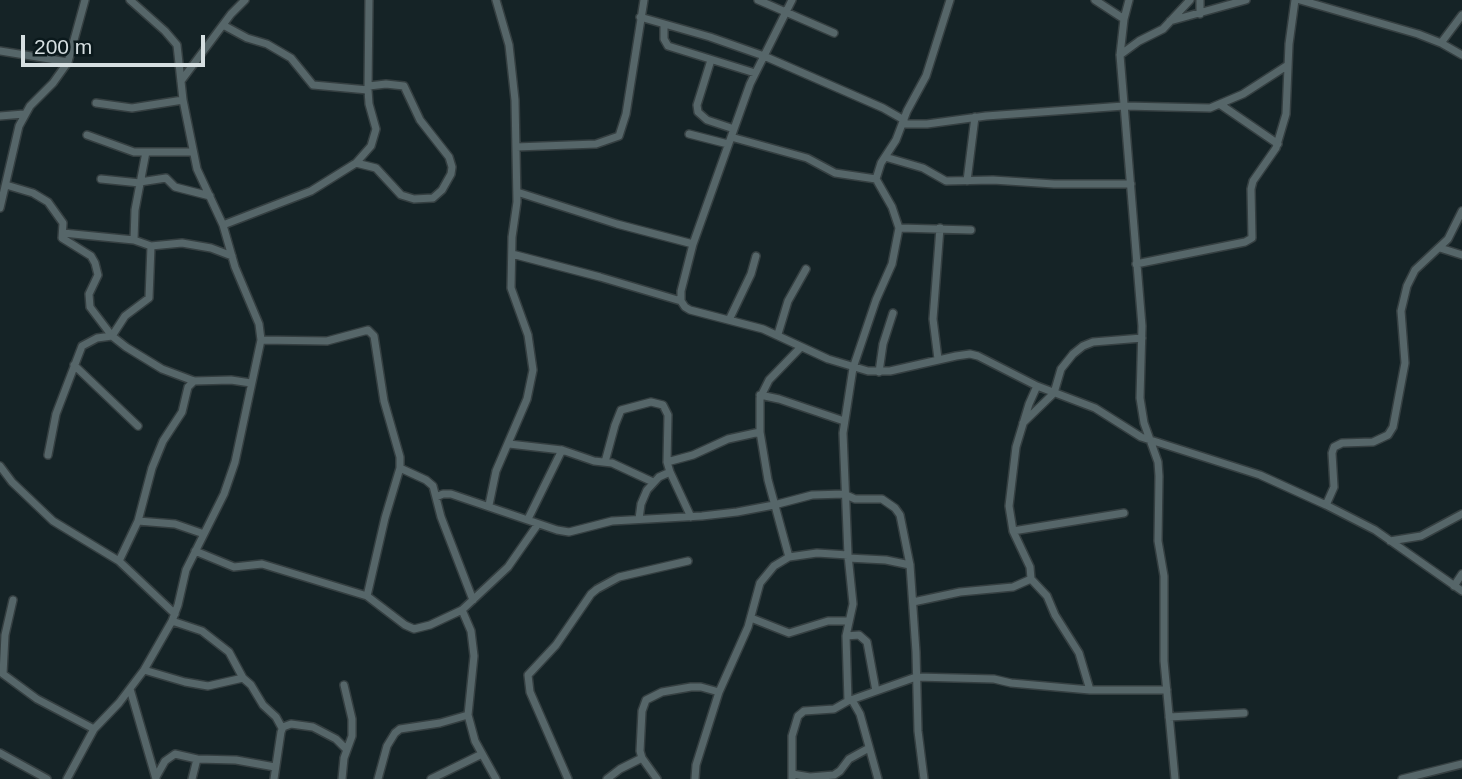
<!DOCTYPE html>
<style>
body{margin:0}
#map{position:relative;width:1462px;height:779px;overflow:hidden;background:#152326;font-family:Arial,sans-serif}
canvas{display:block}
.scale{position:absolute;left:21px;top:35px;width:184px;height:32px;box-sizing:border-box;border:4px solid #d6dfe1;border-top:0;padding-left:9px;font-size:21px;line-height:24px;white-space:nowrap;color:#d6dfe1;-webkit-text-stroke:5px #0b191c;paint-order:stroke}
</style>
<div id="map">
<canvas width="1462" height="779"></canvas>
<div class="scale">200 m</div>
</div>
<script>
const g = document.querySelector('canvas').getContext('2d');
g.lineJoin = 'round';
const poly = rows => new Path2D(rows.map(r => 'M' + r).join(''));
function strokePath(path, color, width, dash) { g.strokeStyle = color; g.lineWidth = width; g.lineCap = dash ? 'butt' : 'round'; g.setLineDash(dash || []); g.stroke(path); }
const minor = poly([
 [758,0,834,33],
 [792,0,750,84,693,244,681,291,681,301,685,307,690,310,763,329,828,359,868,371,890,371,956,356,970,354,978,356,1037,386,1095,408,1141,437,1260,475,1326,505,1375,530,1462,591],
 [1095,0,1124,19],
 [1129,0,1124,19,1120,55,1142,326,1140,398,1144,423,1158,462,1159,476,1158,541,1164,576,1164,661,1175,779],
 [1300,0,1418,34,1441,43,1462,55],
 [1200,14,1200,0],
 [640,17,710,37,764,56,883,108,904,120],
 [1170,21,1246,0],
 [664,24,664,39,668,46,755,73],
 [223,25,247,38,267,44,291,58,313,85,368,90],
 [1441,43,1462,15],
 [0,51,68,62],
 [1120,55,1139,41,1163,29,1190,0],
 [711,60,697,105,698,112,707,120,734,129],
 [181,81,231,14,245,0],
 [96,103,132,108,183,100],
 [1221,105,1278,144],
 [0,116,24,114],
 [902,124,927,124,986,116,1124,106,1210,108,1243,94,1288,65],
 [689,134,728,144],
 [87,135,134,152,193,152],
 [731,137,807,158,835,173,876,179],
 [516,147,596,144,619,136,626,114,644,0],
 [146,152,135,210,134,240,151,246,182,243,211,248,232,256],
 [885,157,923,168,946,181,993,180,1054,184,1131,184],
 [356,163,376,168,401,195,414,199,433,198,442,190,451,174,452,167,449,157,420,120,404,86,386,84,369,86],
 [101,179,140,183],
 [967,181,975,117],
 [140,182,166,178,175,187,210,196],
 [6,185,33,193,48,202,63,223,62,238,91,256,95,263,98,275,89,294,90,307,112,336,126,347,162,369,194,381,231,380,251,383],
 [517,192,617,224,693,244],
 [0,208,19,126,30,106,53,83,68,62,85,0],
 [223,225,311,191,356,163,371,146,376,129,369,104,368,90,369,0],
 [899,228,971,230],
 [63,233,134,240],
 [1440,248,1462,255],
 [512,254,600,277,681,301],
 [1136,264,1245,242,1252,238,1251,189,1253,181,1276,148,1286,114,1289,44,1295,0],
 [729,320,751,274,756,256],
 [778,334,788,301,806,269],
 [261,340,327,341,368,330,374,336,384,401,400,457,400,468,385,518,367,596],
 [938,359,933,319,940,228],
 [74,365,138,426],
 [879,372,883,344,893,313],
 [760,395,779,399,844,421],
 [1023,423,1054,393,1061,369,1073,354,1083,346,1093,342,1142,338],
 [509,444,562,450,594,461,612,463,653,482],
 [48,455,56,414,82,346,97,338,112,336,125,316,149,298,151,246],
 [605,462,615,425,621,410,651,402,663,405,668,415,667,462,670,472,691,517],
 [667,462,693,455,728,439,760,432],
 [0,466,12,482,53,521,119,561,175,614],
 [400,468,426,480,433,486,441,517,473,600],
 [436,497,443,494,451,494,557,530,569,532,612,521,702,516,737,512,774,505,812,495,844,494,855,499,882,499,895,508,900,515,910,565,916,652,918,731,924,779],
 [489,505,496,471,527,399,533,370,528,335,511,288,512,237,517,202,515,100,509,45,496,0],
 [1326,505,1334,487,1332,453,1334,447,1342,443,1373,442,1388,435,1393,427,1405,363,1401,311,1407,286,1415,270,1448,239,1462,211],
 [528,519,562,450],
 [639,519,641,504,647,490,659,477,670,472],
 [138,521,175,524,204,534],
 [1013,531,1124,513],
 [1390,541,1421,536,1462,514],
 [195,551,234,567,262,564,367,596,405,625,414,629,430,625,462,610,508,567,538,524],
 [789,557,768,480,760,432,760,398,769,380,801,347],
 [848,558,886,560,910,565],
 [119,561,138,521,152,468,163,441,182,412,188,387,194,381],
 [1031,579,1047,596,1055,615,1079,653,1090,690],
 [1454,586,1462,574],
 [13,600,5,635,3,674,37,699,94,729],
 [913,602,960,592,1013,587,1031,579,1030,567,1013,531,1009,506,1016,447,1029,404,1037,386],
 [462,610,471,631,474,656,468,715,475,741,496,779],
 [751,618,789,633,828,621,847,621],
 [172,621,202,631,229,652,243,678,251,685,263,705,276,717,282,728],
 [846,636,859,635,867,642,876,691],
 [144,670,185,682,208,686,243,678],
 [130,689,156,779],
 [852,700,860,714,878,779],
 [848,701,916,677,994,679,1011,683,1090,690,1167,690],
 [1169,717,1244,713],
 [0,753,47,779],
 [792,774,810,777,834,775,840,771,849,759,869,748],
 [156,777,165,761,175,754,197,759],
 [67,779,94,729,119,703,144,670,172,621,178,605,186,570,224,494,235,462,261,340,259,324,235,267,223,225,197,169,183,100,177,45,165,31,130,0],
 [192,779,197,759,236,760,275,767],
 [274,779,281,732,283,727,291,724,313,727,336,739,346,749],
 [342,779,344,758,352,736,352,719,344,685],
 [378,779,387,746,395,733,400,729,440,723,468,715],
 [431,779,482,754],
 [568,779,530,692,528,675,556,645,591,594,597,589,619,577,688,561],
 [607,779,620,769,642,758],
 [657,779,642,758,640,751,642,711,646,700,662,692,691,687,701,687,719,692],
 [695,779,696,765,719,692,748,627,760,583,774,566,789,557,817,553,848,555],
 [792,779,792,736,798,716,804,711,834,709,848,701,846,636,853,604,848,555,843,433,853,368,876,300,892,264,899,228,892,207,876,179,881,163,896,140,907,111,926,76,950,0],
 [1402,779,1462,764]
]);
strokePath(minor, '#353f41', 10);
strokePath(minor, '#566669', 7);
</script>
